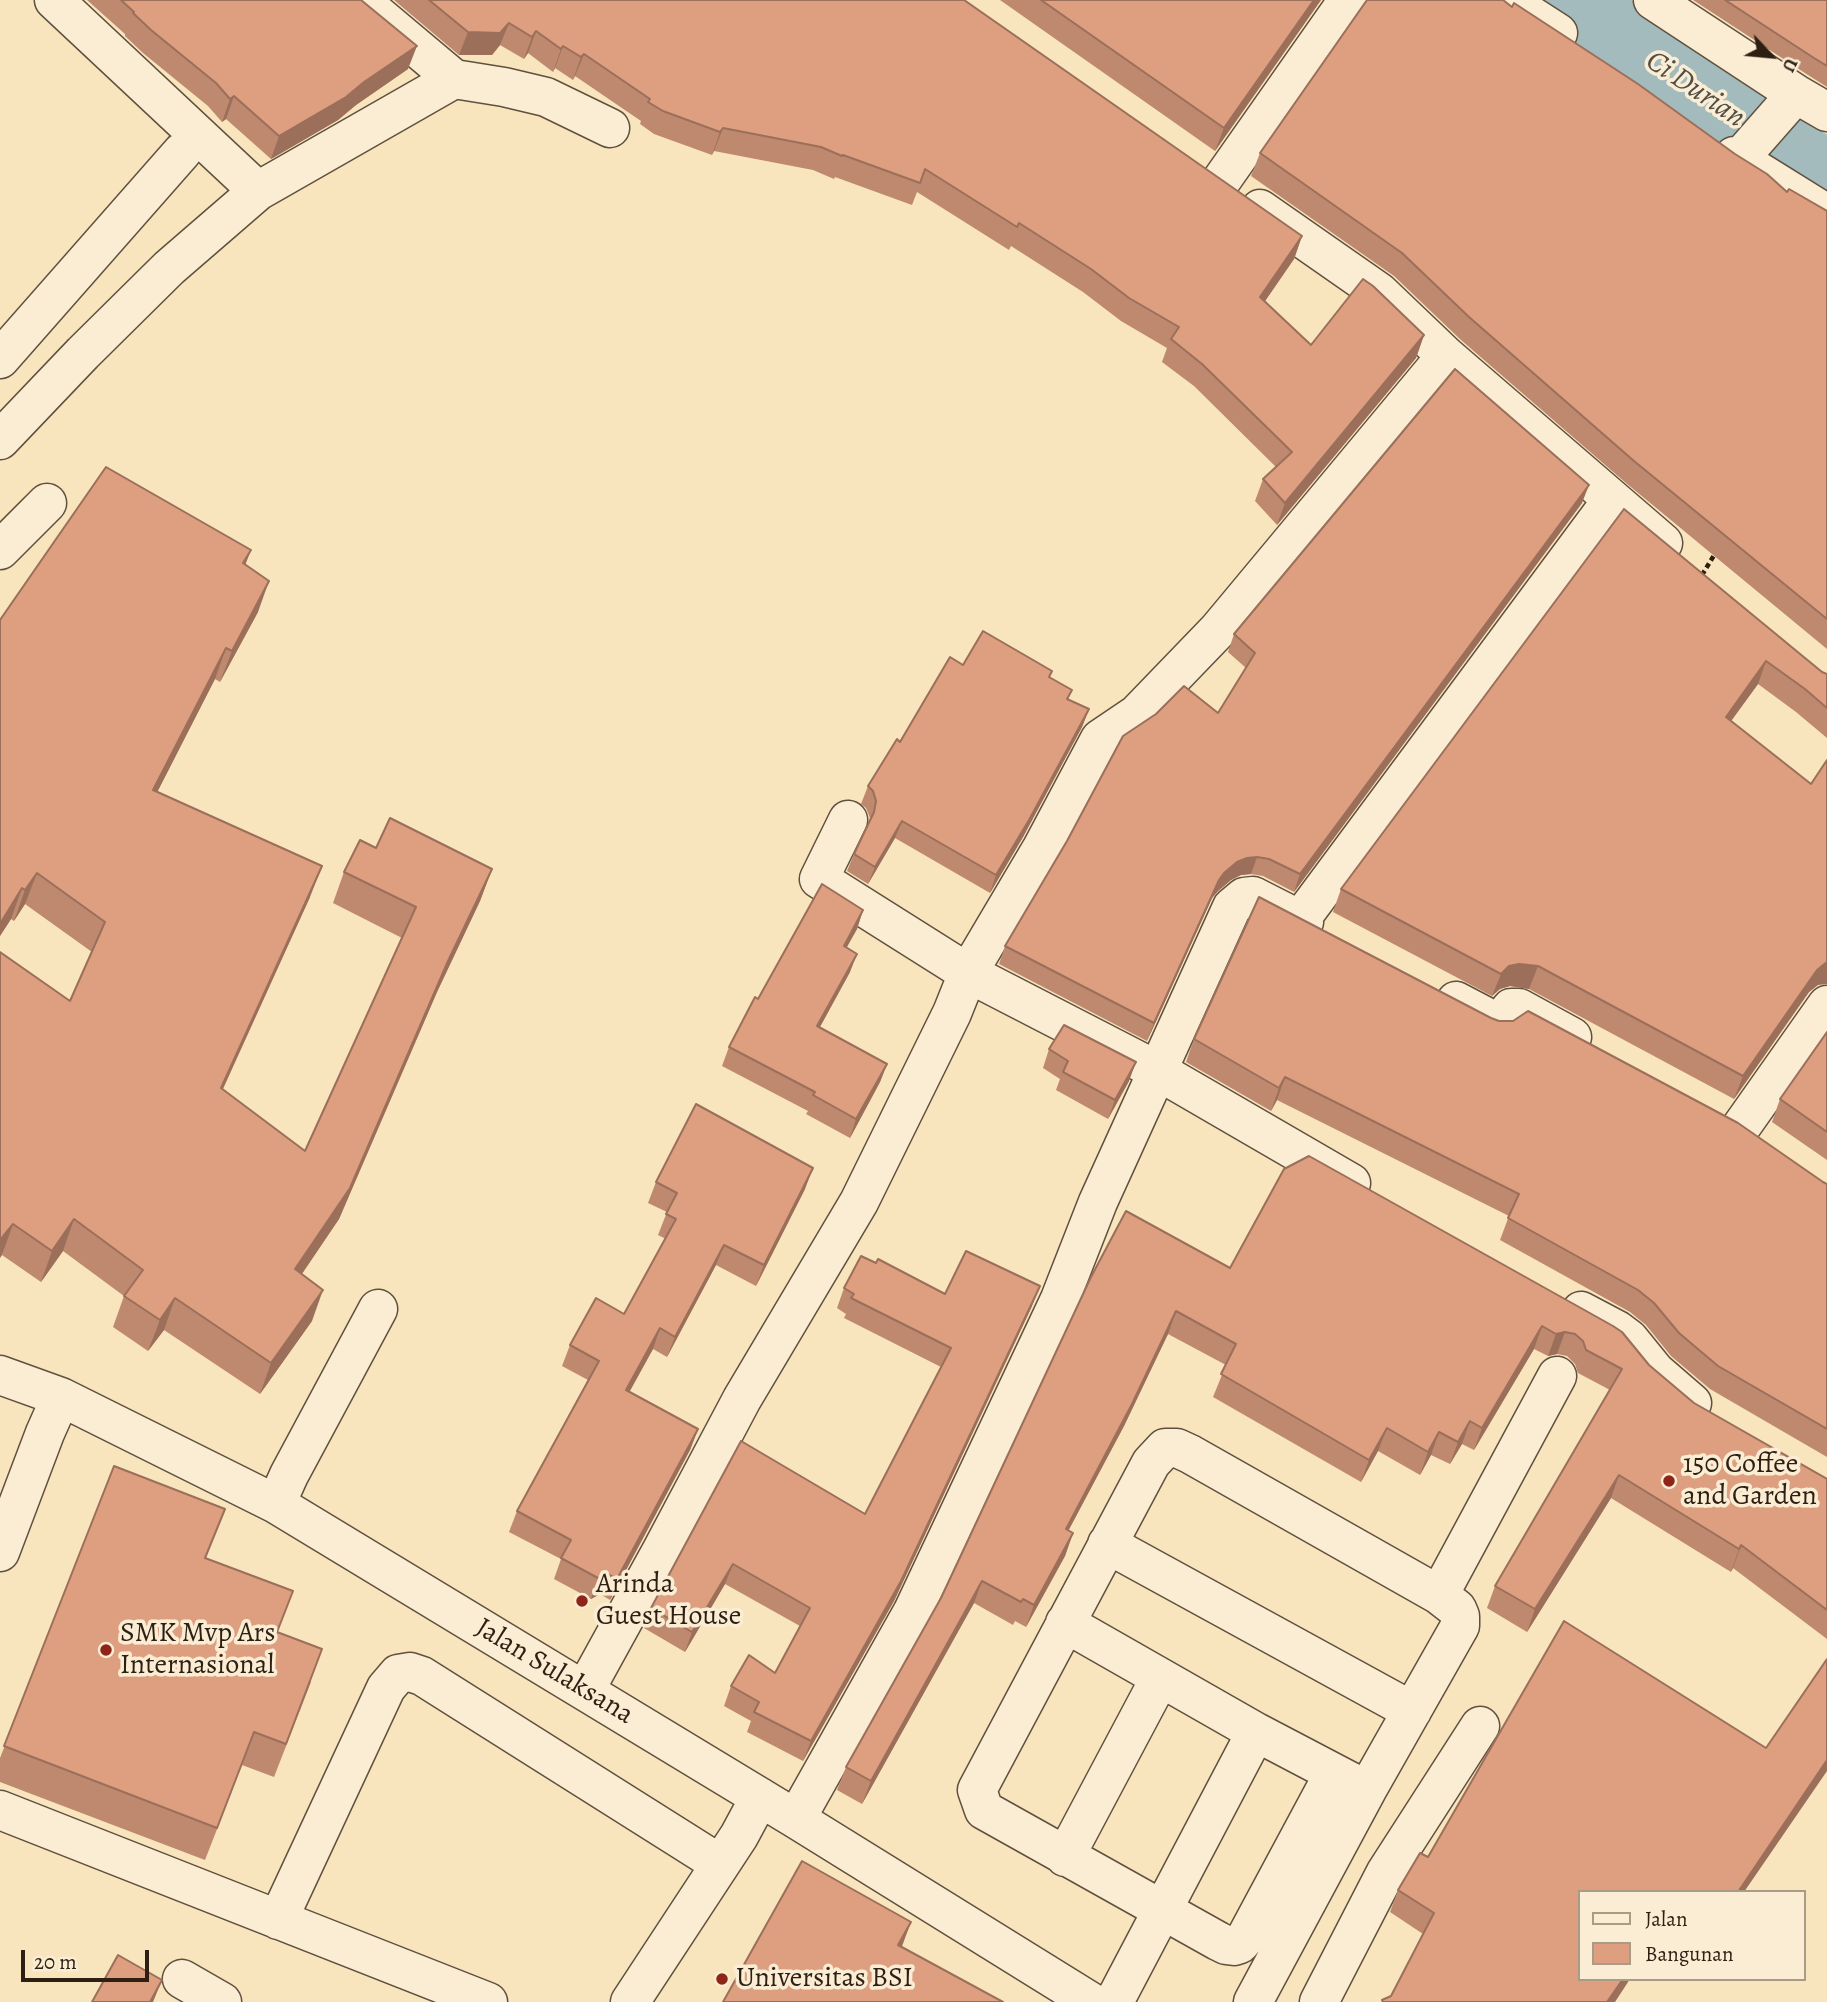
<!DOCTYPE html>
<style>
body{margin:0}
#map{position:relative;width:1827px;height:2002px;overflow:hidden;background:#f8e4bd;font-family:Alegreya,serif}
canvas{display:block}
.legend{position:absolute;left:1578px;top:1890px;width:228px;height:91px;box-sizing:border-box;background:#faedd4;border:2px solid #a89b87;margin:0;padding:9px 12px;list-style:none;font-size:21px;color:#2e1f13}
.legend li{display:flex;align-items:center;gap:14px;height:35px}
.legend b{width:35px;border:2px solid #a89b87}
.north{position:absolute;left:1736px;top:21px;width:70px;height:70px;-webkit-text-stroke:5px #faedd4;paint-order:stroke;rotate:116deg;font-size:19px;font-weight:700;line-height:28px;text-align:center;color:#2e1f13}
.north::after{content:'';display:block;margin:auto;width:24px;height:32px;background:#2e1f13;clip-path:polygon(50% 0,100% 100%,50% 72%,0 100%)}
.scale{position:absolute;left:21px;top:1950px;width:128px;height:32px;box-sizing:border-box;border:4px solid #2e1f13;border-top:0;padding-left:9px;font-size:21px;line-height:24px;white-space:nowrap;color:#2e1f13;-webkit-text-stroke:5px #faedd4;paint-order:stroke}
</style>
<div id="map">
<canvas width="1827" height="2002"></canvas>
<ul class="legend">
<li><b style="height:9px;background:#faedd4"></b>Jalan</li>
<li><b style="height:19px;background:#dd9f80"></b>Bangunan</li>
</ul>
<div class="north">U</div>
<div class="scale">20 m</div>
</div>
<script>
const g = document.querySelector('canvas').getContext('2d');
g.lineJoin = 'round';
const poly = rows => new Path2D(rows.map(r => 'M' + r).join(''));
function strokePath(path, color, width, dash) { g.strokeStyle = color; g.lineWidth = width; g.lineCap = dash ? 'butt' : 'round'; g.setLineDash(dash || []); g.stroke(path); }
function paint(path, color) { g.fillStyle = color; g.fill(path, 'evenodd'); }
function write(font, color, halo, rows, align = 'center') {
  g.font = font + ' Alegreya,serif'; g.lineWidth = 7; g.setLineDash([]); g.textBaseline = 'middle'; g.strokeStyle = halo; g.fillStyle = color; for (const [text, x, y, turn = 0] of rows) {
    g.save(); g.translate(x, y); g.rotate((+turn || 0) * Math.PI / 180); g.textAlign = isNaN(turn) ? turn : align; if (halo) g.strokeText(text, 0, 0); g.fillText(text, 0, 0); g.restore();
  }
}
const river = poly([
 [1564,0,1784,153,1827,180]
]);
const path = poly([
 [1702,575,1716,552]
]);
const minor = poly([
 [54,0,258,191],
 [360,0,454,79],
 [1507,0,1558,33],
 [1653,0,1796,94,1827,112],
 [1734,156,1827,214],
 [1739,159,1796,94],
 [1221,181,1348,0],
 [1260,209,1379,292,1446,356,1663,543],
 [0,359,182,152],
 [0,440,83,353,169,268,258,191,454,79,504,87,546,97,610,128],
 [0,550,47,503],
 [848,820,819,879,968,973,1158,1071,1351,1183],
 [1300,920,1612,500],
 [1456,1001,1498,1023,1501,1022,1511,1008,1519,1008,1572,1037],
 [1741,1127,1827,1005],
 [1581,1311,1617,1330,1629,1339,1655,1371,1692,1403],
 [0,1375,61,1397,276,1504,796,1819,1091,2002],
 [276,1504,289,1475,378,1309],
 [1107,1544,1412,1711],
 [0,1552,45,1433,61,1397],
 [1439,1595,1557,1376],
 [1065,1623,1256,1732,1357,1785],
 [585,1690,662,1550,742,1399,859,1202,952,1013,968,973,1042,848,1100,739,1137,714,1218,630,1446,356],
 [0,1810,488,2002],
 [796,1819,913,1611,1060,1299,1098,1202,1232,907,1244,897,1253,896,1304,922],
 [1065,1857,1160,1678],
 [278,1920,386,1688,398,1674,410,1672,422,1676,720,1864],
 [182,1979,222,2002],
 [630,2002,739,1836,760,1797],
 [1114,2002,1256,1732],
 [1253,2002,1367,1790,1460,1626,1460,1616,1457,1609,1439,1595,1190,1454,1177,1448,1165,1448,1151,1463,977,1790,984,1810,1218,1941,1226,1945,1234,1946,1240,1944,1246,1937,1334,1773],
 [1319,2002,1386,1872,1480,1726]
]);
const wall = poly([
 [87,0,361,0,408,69,356,105,338,120,271,159,226,119,222,122,208,106,143,53,125,36,125,34],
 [394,0,964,0,1302,236,1294,259,1265,301,1311,345,1424,335,1416,358,1277,525,1255,501,1263,479,1276,467,1194,386,1162,362,1167,348,1121,321,1083,292,1011,246,1009,250,917,192,912,205,835,177,834,179,813,170,714,151,712,155,654,134,640,124,641,121,575,76,573,80,555,68,553,72,528,53,524,59,500,45,492,55,459,55],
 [1000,0,1321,0,1215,151],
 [1693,0,1827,0,1827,87,1808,75],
 [1260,153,1787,192,1827,211,1827,649,1626,483,1461,340,1394,276,1251,176],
 [1582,503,1294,892,1263,876,1251,874,1241,875,1231,880,1218,891,1212,898,1147,1041,999,964,1005,946,1218,713,1246,668,1228,652,1234,634],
 [1624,509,1822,672,1827,674,1827,738,1796,712,1758,684,1731,721,1818,985,1809,992,1734,1099,1529,989,1510,986,1500,989,1492,996,1333,912,1341,889],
 [245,565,258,612,220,682,215,679,157,792,310,897,223,1089,305,1151,402,938,333,903,344,872,376,848,492,869,480,901,437,992,339,1219,302,1274,312,1321,260,1394,164,1330,148,1351,113,1327,124,1296,63,1251,41,1282,2,1255,70,1001,92,952,25,904,14,921,11,919,0,936,0,620],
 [963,665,1050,677,1072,690,1068,699,1089,709,1082,727,1023,837,990,893,895,838,868,884,847,871,854,854,869,822,870,818,866,808,861,804,868,786,900,742],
 [863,910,857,929,846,948,850,972,820,1027,887,1064,880,1082,850,1138,806,1114,808,1111,722,1066,729,1047,758,999],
 [1491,1018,1827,1184,1827,1457,1710,1389,1671,1356,1646,1325,1630,1312,1500,1240,1509,1216,1277,1100,1271,1111,1186,1062,1194,1039],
 [1827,1032,1827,1160,1772,1122,1780,1099],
 [1049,1049,1129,1081,1108,1119,1056,1090,1060,1079,1043,1068],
 [1284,1169,1649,1365,1694,1403,1827,1479,1827,1639,1733,1568,1731,1572,1611,1498,1527,1632,1487,1608,1495,1586,1610,1390,1578,1373,1575,1364,1567,1356,1557,1354,1548,1356,1534,1349,1474,1450,1462,1444,1450,1464,1431,1455,1420,1475,1378,1451,1361,1482,1213,1397,1226,1365,1168,1334,1124,1426,1068,1531,1073,1533,1065,1556,1026,1627,1015,1621,1013,1625,974,1603,862,1804,837,1790,846,1767,941,1598,1091,1277,1230,1268],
 [656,1182,805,1189,756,1286,716,1265,667,1357,653,1349,629,1392,698,1429,690,1450,610,1600,600,1594,591,1599,554,1579,561,1559,509,1532,517,1511,588,1380,562,1366,570,1345,624,1314,666,1239,658,1235,667,1212,648,1203],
 [844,1288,945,1294,1032,1306,894,1601,803,1761,747,1732,751,1721,724,1706,731,1686,775,1673,800,1626,725,1584,685,1652,644,1628,651,1608,741,1441,865,1514,941,1367,844,1318,846,1314,837,1308],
 [114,1466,206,1558,277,1632,311,1682,274,1777,242,1765,205,1860,0,1782,0,1758],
 [1766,1748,1786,1830,1580,1892,1615,2002,1382,2002,1382,2000,1391,1996,1423,1934,1390,1912,1398,1890,1428,1857]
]);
const shadedWall = poly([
 [1314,0,1321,0,1215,151,1224,128],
 [509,23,500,45,492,55,459,55,468,32],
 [536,31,528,53,524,59,532,37],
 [417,46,408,69,356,105,338,120,271,159,279,136,364,82],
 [563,46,555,68,553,72,561,49],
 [584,54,575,76,573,80,581,57],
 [234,96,226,119,222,122,230,99],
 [723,128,714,151,712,155,720,132],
 [1302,236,1294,259,1252,320,1260,297],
 [1424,335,1416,358,1277,525,1285,503],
 [1589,485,1582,503,1294,892,1300,874],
 [251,550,239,581,243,563],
 [269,581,258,612,220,682,232,651],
 [226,648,215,679,142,822,153,790],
 [1766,661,1758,684,1718,739,1726,717],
 [1089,709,1082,727,1023,837,990,893,996,875],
 [902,821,895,838,868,884,875,867],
 [1257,857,1251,874,1241,875,1231,880,1218,891,1212,898,1147,1041,1154,1023,1219,880,1224,873,1237,862,1247,858],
 [322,866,310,897,209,1119,221,1088],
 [492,869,480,901,437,992,339,1219,284,1300,295,1269,448,961],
 [37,873,25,904,14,921,25,890],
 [22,888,11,919,0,936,0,924],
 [863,910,857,929,837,965,844,946],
 [857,954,850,972,810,1045,817,1026],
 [1827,962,1827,984,1818,985,1809,992,1734,1099,1743,1076,1817,970],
 [1519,964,1538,966,1529,989,1510,986,1500,989,1492,996,1501,974,1509,966],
 [1136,1062,1129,1081,1108,1119,1115,1100],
 [887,1064,880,1082,850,1138,856,1119],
 [1285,1077,1277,1100,1271,1111,1279,1088],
 [813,1168,805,1189,756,1286,764,1265],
 [74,1219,63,1251,41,1282,52,1251],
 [13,1224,2,1255,0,1258,0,1240],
 [724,1245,716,1265,667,1357,675,1337],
 [1040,1286,1032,1306,894,1601,803,1761,811,1741],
 [323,1290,312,1321,260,1394,271,1363],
 [175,1298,164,1330,148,1351,160,1320],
 [1176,1311,1168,1334,1124,1426,1057,1552,1066,1529],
 [1542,1326,1534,1349,1474,1450,1482,1428],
 [660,1328,653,1349,619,1411,626,1390],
 [1565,1332,1557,1354,1548,1356,1556,1334],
 [1470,1421,1462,1444,1450,1464,1458,1442],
 [1387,1428,1378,1451,1361,1482,1369,1460],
 [698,1429,690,1450,610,1600,617,1579],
 [1439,1432,1431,1455,1420,1475,1428,1452],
 [1619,1475,1611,1498,1527,1632,1535,1609],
 [1073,1533,1065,1556,1026,1627,1034,1605],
 [1741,1545,1733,1568,1731,1572,1739,1549],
 [733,1564,725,1584,685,1652,692,1632],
 [608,1574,600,1594,591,1599,598,1578],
 [982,1581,974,1603,862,1804,871,1781],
 [1827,1760,1827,1771,1744,1892,1738,1892],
 [911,1922,901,1949,898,1945],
 [1623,1979,1630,1979,1615,2002,1607,2002],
 [162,1980,153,2002,150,2002]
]);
const building = poly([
 [121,0,361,0,417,46,364,82,346,97,279,136,234,96,230,99,216,83,151,30,133,13,134,12,121,0],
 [429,0,964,0,1302,236,1260,297,1311,345,1363,279,1373,286,1424,335,1285,503,1263,479,1292,452,1202,364,1171,339,1179,327,1129,298,1091,269,1019,223,1017,227,925,169,920,183,843,155,842,156,821,147,723,128,720,132,663,111,648,102,650,99,584,54,581,57,563,46,561,49,536,31,532,37,509,23,500,33,468,32,429,0],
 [1041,0,1314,0,1224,128,1041,0],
 [1367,0,1503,0,1512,7,1514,3,1638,84,1735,154,1767,174,1787,192,1789,189,1827,211,1827,619,1634,461,1469,317,1402,253,1260,153,1367,0],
 [1725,0,1827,0,1827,66,1814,58,1725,0],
 [1455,369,1589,485,1300,874,1269,859,1257,857,1247,858,1237,862,1224,873,1219,880,1154,1023,1005,946,1067,841,1123,736,1156,714,1184,686,1218,713,1255,653,1234,634,1455,369],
 [106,467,251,550,243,563,269,581,232,651,226,648,153,790,322,866,221,1088,305,1151,416,907,344,872,360,840,376,848,390,818,492,869,448,961,350,1188,295,1269,323,1290,271,1363,175,1298,160,1320,124,1296,143,1270,74,1219,52,1251,13,1224,0,1240,0,952,70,1001,105,922,37,873,25,890,22,888,0,924,0,620,106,467],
 [1624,509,1822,672,1827,674,1827,708,1805,689,1766,661,1726,717,1811,784,1827,760,1827,962,1817,970,1743,1076,1538,966,1519,964,1509,966,1501,974,1341,889,1624,509],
 [983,631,1052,671,1049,677,1072,690,1067,699,1089,709,1029,820,996,875,902,821,875,867,854,854,874,812,876,801,873,791,868,786,897,739,900,742,950,657,963,665,983,631],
 [822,884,863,910,844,946,857,954,817,1026,887,1064,856,1119,813,1095,815,1092,729,1047,755,997,758,999,822,884],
 [1259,897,1491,1018,1499,1021,1513,1021,1528,1011,1738,1123,1823,1182,1827,1184,1827,1429,1718,1366,1679,1333,1654,1303,1638,1290,1508,1218,1519,1194,1285,1077,1279,1088,1194,1039,1259,897],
 [1064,1025,1136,1062,1115,1100,1063,1072,1068,1061,1049,1049,1064,1025],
 [1827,1032,1827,1132,1780,1099,1827,1032],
 [696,1104,813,1168,764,1265,724,1245,675,1337,660,1328,626,1390,698,1429,617,1579,608,1574,598,1578,561,1558,571,1540,517,1511,599,1361,570,1345,596,1298,624,1314,676,1219,666,1214,677,1193,656,1182,696,1104],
 [1309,1156,1613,1326,1622,1332,1649,1365,1694,1403,1827,1479,1827,1610,1741,1545,1739,1549,1619,1475,1535,1609,1495,1586,1622,1369,1586,1350,1583,1341,1575,1334,1565,1332,1556,1334,1542,1326,1482,1428,1470,1421,1458,1442,1439,1432,1428,1452,1387,1428,1369,1460,1221,1374,1236,1344,1176,1311,1132,1404,1066,1529,1073,1533,1034,1605,1023,1599,1021,1602,982,1581,871,1781,846,1767,941,1598,1091,1277,1126,1211,1230,1268,1284,1169,1309,1156],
 [966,1251,1040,1286,901,1581,811,1741,754,1712,759,1702,731,1686,749,1655,775,1673,810,1608,733,1564,692,1632,651,1608,741,1441,865,1514,951,1348,851,1298,854,1294,844,1288,861,1256,876,1263,878,1259,945,1294,966,1251],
 [114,1466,225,1509,205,1558,293,1591,277,1632,322,1649,286,1744,254,1732,217,1828,4,1746,114,1466],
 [1564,1621,1766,1748,1827,1659,1827,1760,1738,1892,1580,1892,1580,1979,1623,1979,1607,2002,1383,2002,1382,2000,1391,1996,1434,1913,1398,1890,1420,1853,1428,1857,1564,1621],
 [802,1861,911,1922,898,1945,1003,2002,723,2002,802,1861],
 [118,1955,162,1980,150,2002,92,2002,118,1955]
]);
const markers = [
 [1669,1481,7,"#8f2418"],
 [582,1601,7,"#8f2418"],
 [106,1650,7,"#8f2418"],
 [722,1979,7,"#8f2418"]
];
const poiNames = [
 ["150 Coffee",1683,1465],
 ["and Garden",1683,1497],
 ["Arinda",596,1585],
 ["Guest House",596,1617],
 ["SMK Mvp Ars",120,1634],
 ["Internasional",120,1666],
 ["Universitas BSI",736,1979]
];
const streetNames = [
 ["Jalan Sulaksana",554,1672,31]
];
const waterNames = [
 ["Ci Durian",1695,90,34]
];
strokePath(river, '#a4bbbd', 77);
strokePath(minor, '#60503e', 41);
strokePath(path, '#2e1f13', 4.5, [5, 3.5]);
strokePath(minor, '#faedd4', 38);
paint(wall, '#be896e');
paint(shadedWall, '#9b6f5a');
paint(building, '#dd9f80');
strokePath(building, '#9b6f5a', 2);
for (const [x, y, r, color] of markers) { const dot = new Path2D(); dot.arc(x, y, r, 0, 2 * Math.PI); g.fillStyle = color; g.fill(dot); strokePath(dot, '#faedd4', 2.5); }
write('28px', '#2e1f13', '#faedd4', poiNames, 'left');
write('28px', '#2e1f13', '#faedd4', streetNames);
write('italic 30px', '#514e46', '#faedd4', waterNames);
</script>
